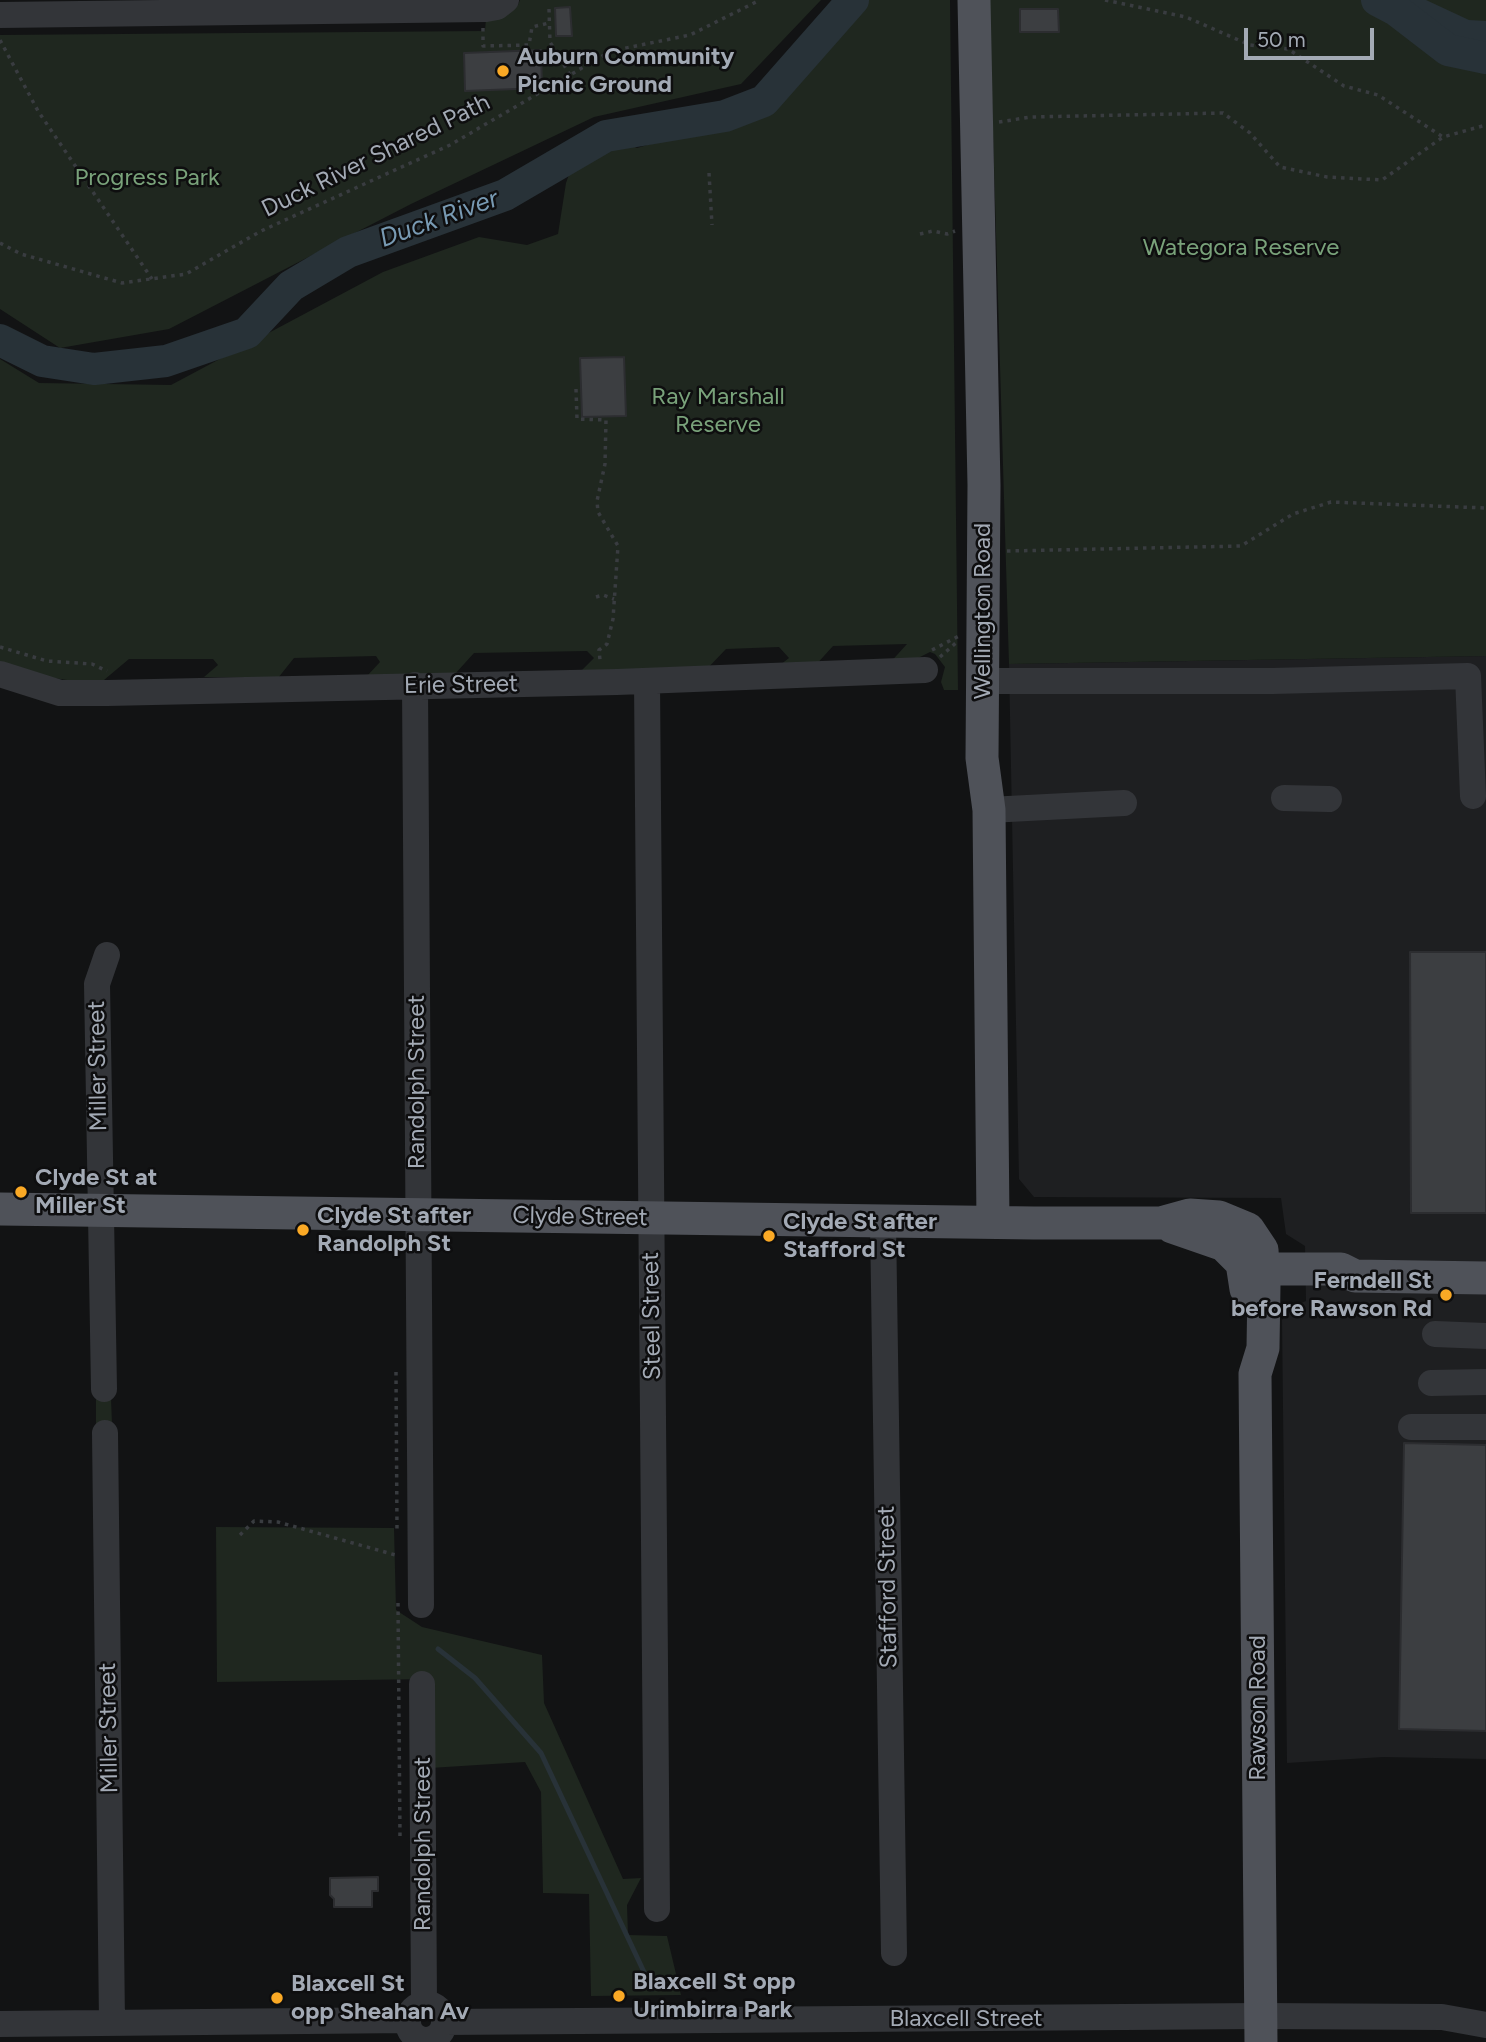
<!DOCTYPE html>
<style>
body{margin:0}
#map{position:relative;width:1486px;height:2042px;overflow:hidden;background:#121314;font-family:Figtree,sans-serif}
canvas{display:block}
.scale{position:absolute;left:1244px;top:28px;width:130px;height:32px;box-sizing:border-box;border:4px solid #a3aab5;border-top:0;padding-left:9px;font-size:21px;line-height:24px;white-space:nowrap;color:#a3aab5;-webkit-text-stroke:5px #0e0e0f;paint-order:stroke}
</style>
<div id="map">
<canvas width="1486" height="2042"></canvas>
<div class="scale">50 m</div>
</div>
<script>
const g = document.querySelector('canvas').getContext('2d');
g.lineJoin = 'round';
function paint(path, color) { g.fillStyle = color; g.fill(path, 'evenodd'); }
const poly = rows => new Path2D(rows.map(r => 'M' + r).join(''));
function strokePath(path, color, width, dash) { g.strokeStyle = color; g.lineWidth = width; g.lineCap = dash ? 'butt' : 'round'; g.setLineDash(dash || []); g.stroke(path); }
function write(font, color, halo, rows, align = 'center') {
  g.font = font + ' Figtree,sans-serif'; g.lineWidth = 5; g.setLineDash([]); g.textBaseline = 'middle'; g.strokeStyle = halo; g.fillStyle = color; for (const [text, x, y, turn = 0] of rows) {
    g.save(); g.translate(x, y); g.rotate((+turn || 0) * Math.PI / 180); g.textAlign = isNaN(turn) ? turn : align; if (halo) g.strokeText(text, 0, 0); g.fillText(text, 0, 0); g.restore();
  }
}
const built = poly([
 [1486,656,1486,1759,1383,1757,1287,1763,1282,1320,1289,1308,1306,1301,1305,1246,1286,1234,1281,1198,1034,1197,1019,1179,1009,664]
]);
const green = poly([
 [520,0,821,0,741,84,594,117,411,204,169,329,60,348,0,309,0,35,485,31,486,18,518,5],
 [861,0,950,0,958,690,944,690,941,682,945,667,935,654,930,652,902,666,887,666,907,644,833,646,814,667,776,668,789,658,779,647,726,649,705,671,580,672,594,658,587,651,474,653,455,674,367,676,380,662,376,656,294,658,278,678,204,677,218,665,213,659,129,659,104,680,67,680,33,675,0,663,0,359,39,383,171,385,383,272,479,237,527,245,558,234,566,183,574,160,605,146,626,143,637,148,765,110],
 [989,0,1486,0,1486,656,1009,664],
 [96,1398,111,1398,112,1424,96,1425],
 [216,1527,394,1528,396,1610,422,1627,542,1655,544,1703,623,1879,641,1878,627,1905,628,1935,667,1936,681,1995,591,1996,589,1894,543,1893,541,1792,525,1762,430,1768,427,1679,217,1682]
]);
const water = poly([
 [1388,0,1426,0,1469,20,1486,21,1486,49,1451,44]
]);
const stream = poly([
 [438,1649,475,1678,541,1753,652,1989]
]);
const river = poly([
 [1377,0,1396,10,1448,50,1486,58],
 [0,340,42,361,94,369,166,361,247,333,291,286,348,252,505,195,606,136,725,116,764,101,853,0]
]);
const building = poly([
 [570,7,572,36,556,36,555,8,570,7],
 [1020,9,1058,9,1059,32,1020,32,1020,9],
 [541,50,542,88,465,91,464,53,541,50],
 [624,357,626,416,582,417,580,358,624,357],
 [1410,952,1486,952,1486,1213,1411,1213,1410,952],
 [1404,1443,1486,1445,1486,1731,1399,1729,1404,1443],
 [378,1877,378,1891,372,1891,372,1907,334,1907,334,1899,330,1895,330,1878,378,1877]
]);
const path = poly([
 [1105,0,1186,17,1250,45,1288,49,1344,86,1378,95,1443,137],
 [549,9,550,42,570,75],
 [483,28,483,46,529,45,532,27,549,23],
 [0,40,38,111,152,279],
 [999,122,1031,117,1223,113,1250,133,1280,167,1327,177,1382,180,1443,137,1486,125],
 [709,173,712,225],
 [920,234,933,231,947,234,955,231],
 [0,243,21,254,122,283,186,274,261,231,450,145,611,51,690,35,760,0],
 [576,389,577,419,606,420,605,464,597,501,598,512,618,546,613,619,607,644,599,650,600,660],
 [1007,551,1241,546,1293,514,1331,502,1486,508],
 [596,597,603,595,614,599],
 [0,647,47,661,92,664,107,671],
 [932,650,959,636],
 [940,657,958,641],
 [396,1372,397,1529],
 [240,1535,254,1521,278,1522,399,1556],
 [398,1603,400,1837]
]);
const minor = poly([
 [0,15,486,9,497,7,506,0],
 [0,674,60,693,107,693,617,682,925,670],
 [647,681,657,1909],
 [982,681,1272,681,1468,676,1473,796],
 [415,685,421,1605],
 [1284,798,1329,799],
 [989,810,1124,803],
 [883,1221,894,1953],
 [1435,1334,1486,1336],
 [1431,1383,1486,1382],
 [104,1389,97,984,107,955],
 [1411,1427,1486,1427],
 [105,1433,112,2022],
 [422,1684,424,2003],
 '408 2022a18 18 0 1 1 36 0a18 18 0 1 1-36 0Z',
 [444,2022,1260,2016,1442,2017,1486,2025],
 [0,2024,408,2020]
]);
const major = poly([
 [974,0,984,485,982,758,989,810,993,1222],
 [0,1209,1034,1223,1161,1223,1190,1215,1219,1217,1248,1229,1262,1250,1264,1285,1263,1348,1255,1374,1261,2042],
 [1172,1227,1224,1245,1242,1263,1246,1289],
 [1244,1269,1341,1269,1355,1276,1486,1278]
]);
const markers = [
 [503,71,7,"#faa925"],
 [21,1192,7,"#faa925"],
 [303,1230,7,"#faa925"],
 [769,1236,7,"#faa925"],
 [1446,1295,7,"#faa925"],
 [619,1996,7,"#faa925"],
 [277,1998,7,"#faa925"]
];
const poiNames = [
 ["Auburn Community",517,57],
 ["Picnic Ground",517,85],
 ["Clyde St at",35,1178],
 ["Miller St",35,1206],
 ["Clyde St after",317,1216],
 ["Randolph St",317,1244],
 ["Clyde St after",783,1222],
 ["Stafford St",783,1250],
 ["Ferndell St",1432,1281,"right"],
 ["before Rawson Rd",1432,1309,"right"],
 ["Blaxcell St opp",633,1982],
 ["Urimbirra Park",633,2010],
 ["Blaxcell St",291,1984],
 ["opp Sheahan Av",291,2012]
];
const streetNames = [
 ["Duck River Shared Path",376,156,-26],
 ["Wellington Road",983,611,-90],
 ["Erie Street",461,685,-1],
 ["Miller Street",98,1066,-91],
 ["Randolph Street",417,1082,-90],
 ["Clyde Street",580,1217,1],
 ["Steel Street",652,1316,-91],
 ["Stafford Street",888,1587,-91],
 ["Rawson Road",1258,1708,-90],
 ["Miller Street",109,1728,-91],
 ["Randolph Street",423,1844,-90],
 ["Blaxcell Street",966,2019]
];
const parkNames = [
 ["Progress Park",147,178],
 ["Wategora Reserve",1241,248],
 ["Ray Marshall",718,397],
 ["Reserve",718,425]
];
const waterNames = [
 ["Duck River",439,219,-20]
];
paint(built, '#1e1f21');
paint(green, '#1f271f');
paint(water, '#283238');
strokePath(stream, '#283238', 5);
strokePath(river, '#283238', 32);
paint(building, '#3c3e41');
strokePath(building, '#2c2d30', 2);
strokePath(path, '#393c40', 3.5, [3.5, 5]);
strokePath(minor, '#333539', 26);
strokePath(major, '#4f5259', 33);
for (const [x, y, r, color] of markers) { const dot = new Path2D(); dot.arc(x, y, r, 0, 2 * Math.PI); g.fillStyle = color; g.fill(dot); strokePath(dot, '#0e0e0f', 2.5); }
write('bold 24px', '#a3aab5', '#0e0e0f', poiNames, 'left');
write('24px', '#a3aab5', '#0e0e0f', streetNames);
write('24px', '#79a27a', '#0e0e0f', parkNames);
write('italic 26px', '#789ab3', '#0e0e0f', waterNames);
</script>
